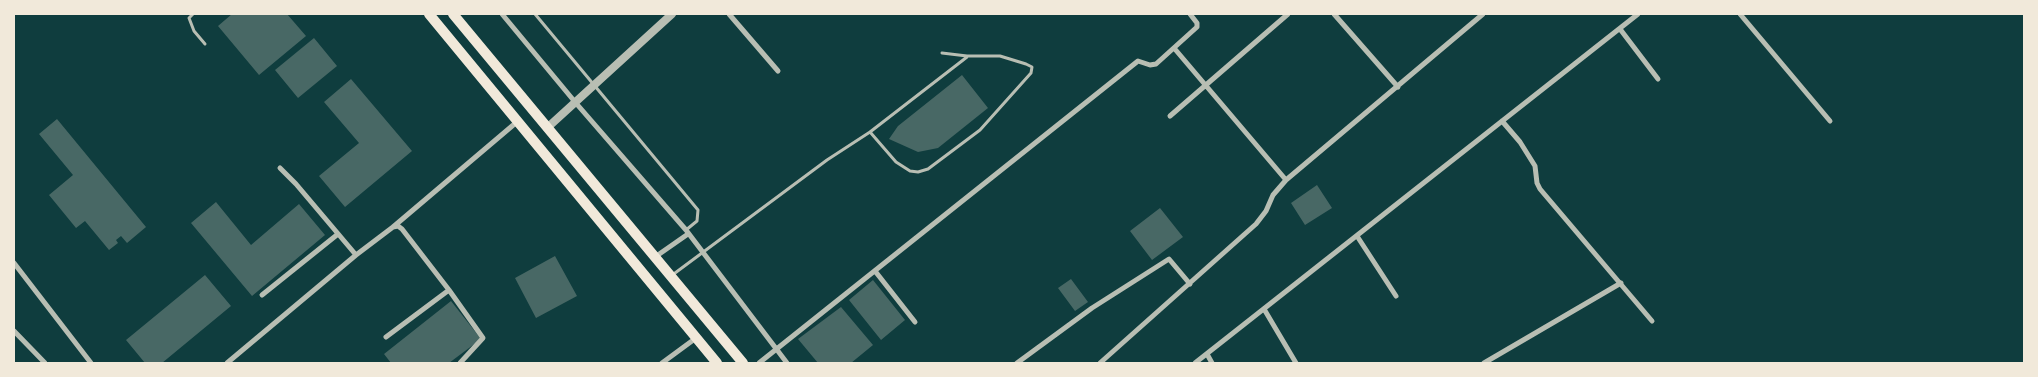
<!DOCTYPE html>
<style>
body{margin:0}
#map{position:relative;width:2038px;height:377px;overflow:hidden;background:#0f3d3e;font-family:"DM Sans",sans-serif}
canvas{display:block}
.frame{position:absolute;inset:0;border:15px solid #f1e9da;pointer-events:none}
</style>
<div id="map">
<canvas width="2038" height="377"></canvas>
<div class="frame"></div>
</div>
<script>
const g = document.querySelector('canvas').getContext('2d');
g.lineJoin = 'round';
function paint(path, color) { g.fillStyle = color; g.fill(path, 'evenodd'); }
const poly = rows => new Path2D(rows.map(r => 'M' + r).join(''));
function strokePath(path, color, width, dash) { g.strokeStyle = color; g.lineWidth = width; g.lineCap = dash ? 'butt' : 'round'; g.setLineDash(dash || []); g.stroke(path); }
const building = poly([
 [232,14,287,14,306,36,259,75,218,26],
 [314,38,337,66,298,98,275,70],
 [962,75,988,108,938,148,918,152,889,139,898,126],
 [351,79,412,151,345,207,319,176,359,143,324,102],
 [57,119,146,227,127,243,121,236,116,240,118,243,109,250,85,221,76,228,49,195,73,175,39,134],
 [1317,185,1332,208,1305,225,1291,203],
 [216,202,251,245,299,204,325,235,252,296,191,223],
 [1160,208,1183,237,1152,260,1130,231],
 [555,256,577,296,536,318,515,278],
 [205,275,231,306,162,363,145,363,126,340],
 [1071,279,1088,302,1075,311,1058,288],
 [873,280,905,320,881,340,849,300],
 [451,301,481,339,449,363,391,363,384,354],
 [841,307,873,345,851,363,818,363,798,339]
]);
const service = poly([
 [193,14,189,18,194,31,205,44],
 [535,14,698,210,697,221,686,230],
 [870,132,967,57],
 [671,276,827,160,870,132,896,162,910,171,918,172,928,169,980,130,1031,73,1032,67,1026,64,1000,56,967,56,942,53]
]);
const minor = poly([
 [502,14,575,102,686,230,787,363],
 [729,14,778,71],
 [1334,14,1398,87],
 [1740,14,1830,121],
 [1620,29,1658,79],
 [1174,48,1286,180],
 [1170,116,1288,14],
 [1502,121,1520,142,1535,166,1537,183,1540,189,1652,321],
 [280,168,296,184,356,255],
 [393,227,518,121],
 [1357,236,1396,296],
 [655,257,688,234],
 [14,263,91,363],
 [875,271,915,322],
 [262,295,338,234],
 [1264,309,1296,363],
 [14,331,45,363],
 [386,337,449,290],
 [1207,354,1212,363],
 [227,363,356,255,393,227,398,226,402,229,449,290,483,338,460,363],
 [662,363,696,338],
 [759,363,1138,61,1150,65,1156,64,1197,27,1197,23,1190,14],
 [1017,363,1092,308,1169,259,1190,284],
 [1100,363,1256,224,1266,211,1273,195,1286,180,1483,14],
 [1195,363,1638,14],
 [1484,363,1621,283]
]);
const tertiary = poly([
 [547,128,672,14]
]);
const primary = poly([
 [429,14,717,363],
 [453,14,743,363]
]);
paint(building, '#486865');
strokePath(service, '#b8beb3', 3);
strokePath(minor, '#b8beb3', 5);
strokePath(tertiary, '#b8beb3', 8);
strokePath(primary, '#f1e9da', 10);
</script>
